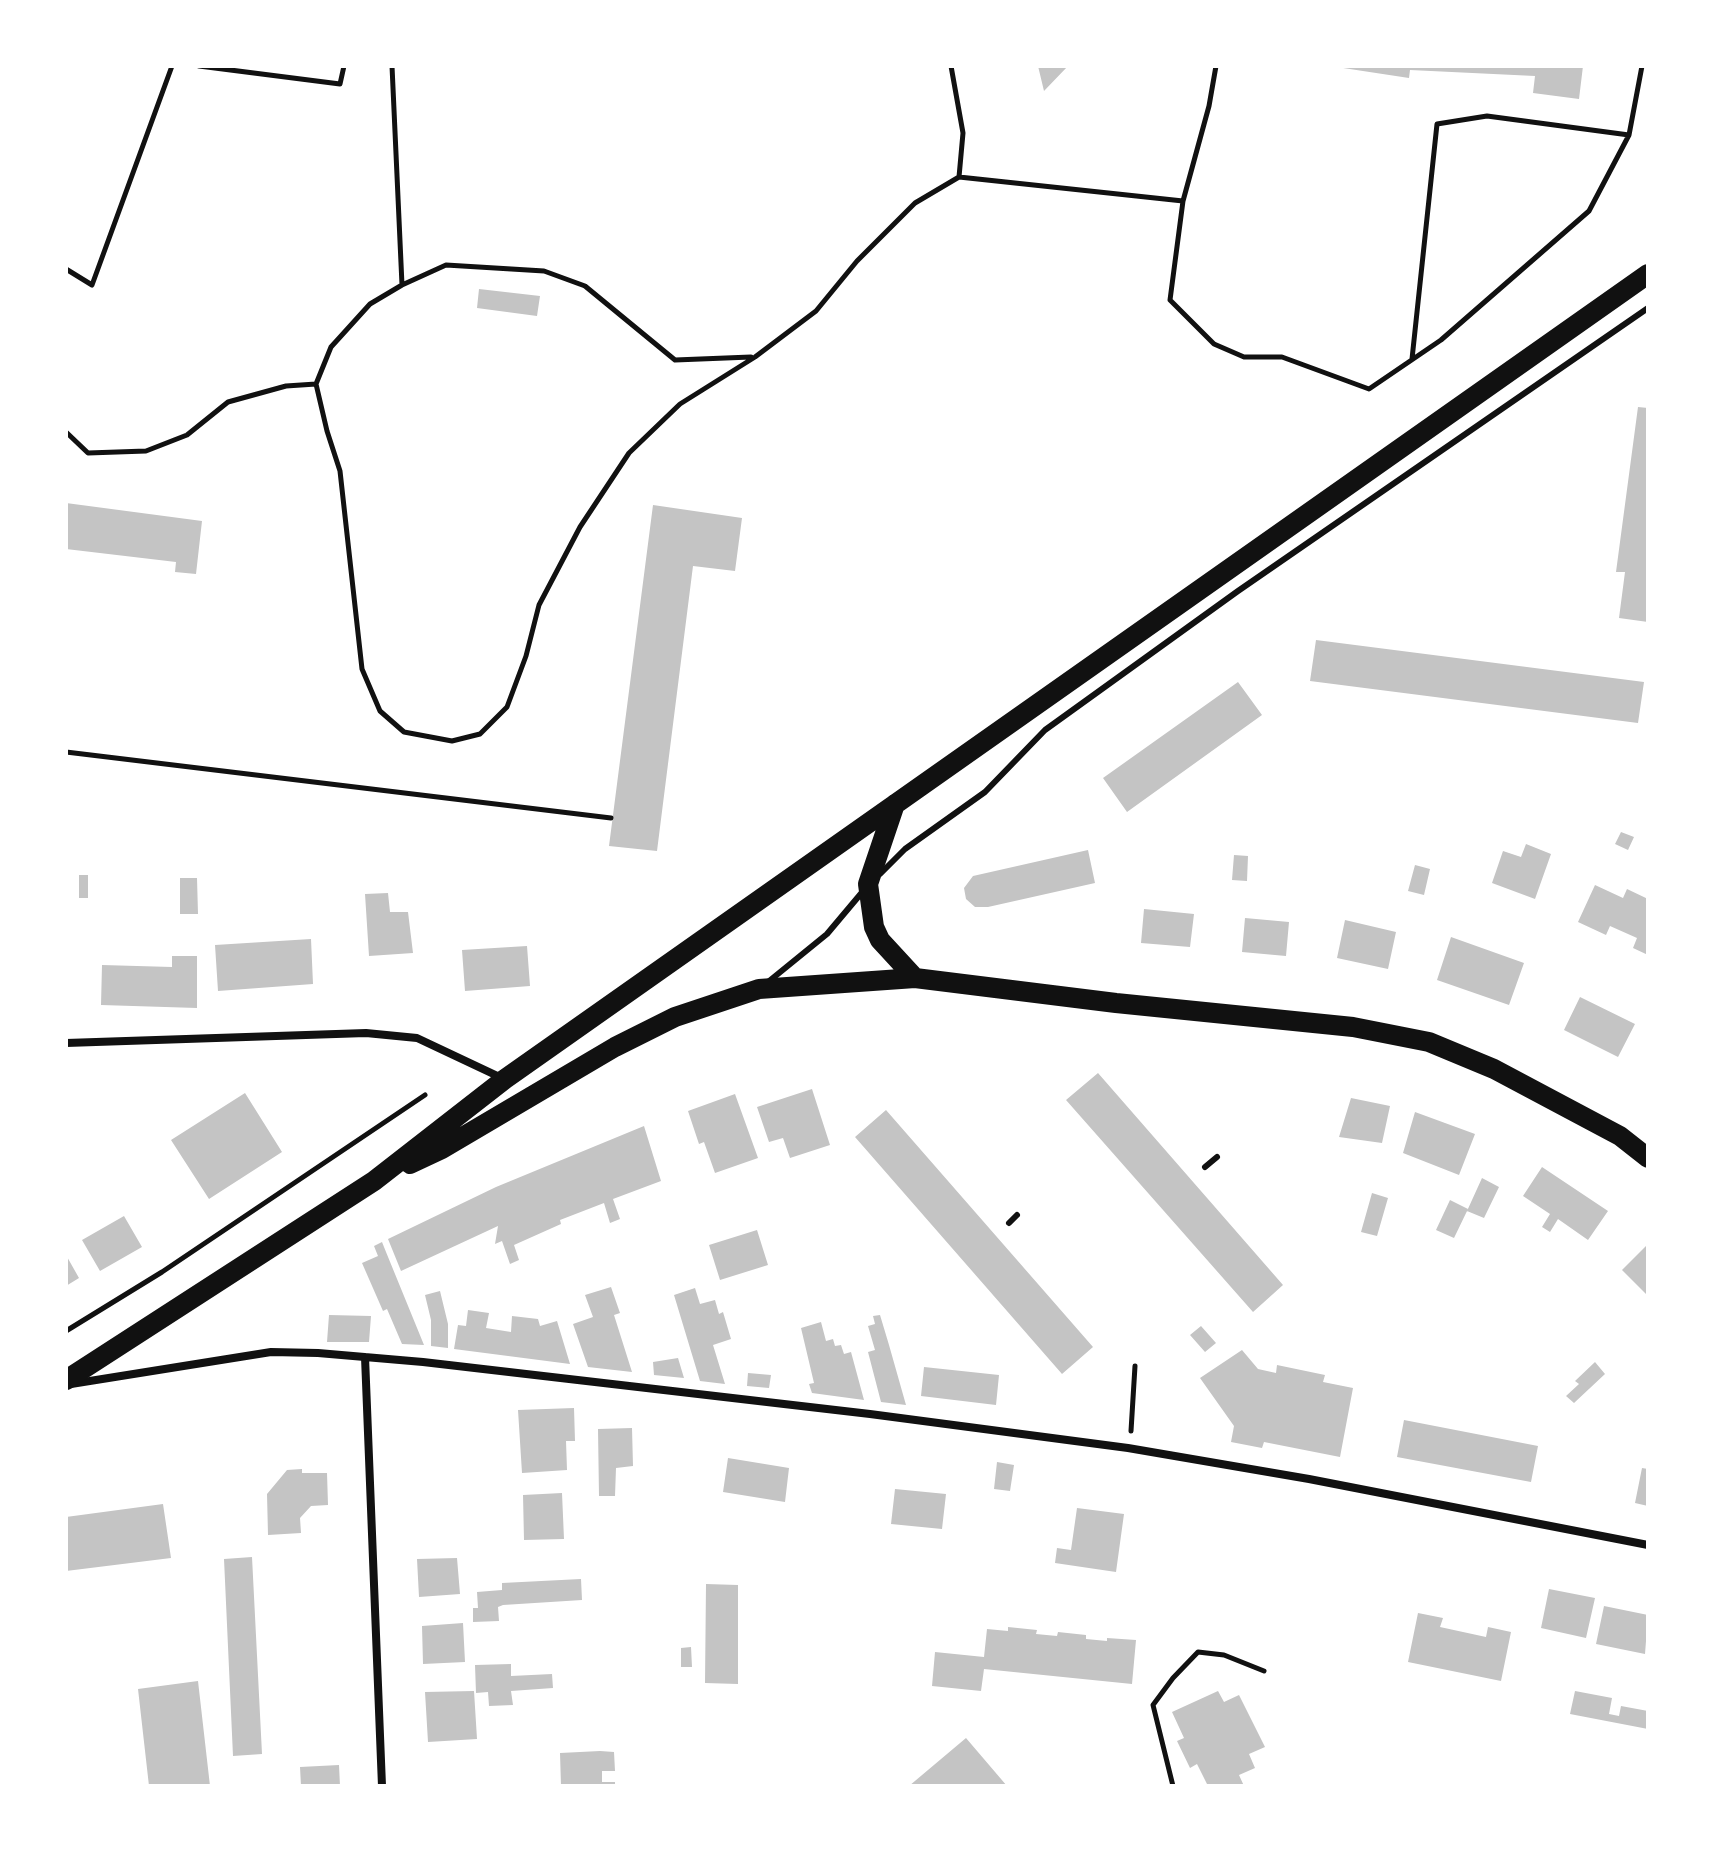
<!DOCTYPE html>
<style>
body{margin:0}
#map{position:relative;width:1714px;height:1852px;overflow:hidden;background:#fff;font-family:Ubuntu,sans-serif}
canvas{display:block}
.frame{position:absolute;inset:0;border:68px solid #fff;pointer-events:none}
</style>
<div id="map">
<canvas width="1714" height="1852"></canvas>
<div class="frame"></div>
</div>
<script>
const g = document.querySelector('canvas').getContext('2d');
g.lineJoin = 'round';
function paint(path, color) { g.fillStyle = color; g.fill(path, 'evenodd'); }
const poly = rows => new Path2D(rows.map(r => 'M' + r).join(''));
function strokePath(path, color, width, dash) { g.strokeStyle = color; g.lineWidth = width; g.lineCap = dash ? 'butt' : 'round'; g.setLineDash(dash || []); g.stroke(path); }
const building = poly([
 [1038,66,1068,66,1044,91],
 [1330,66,1583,66,1579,99,1533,93,1535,76,1410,70,1409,78],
 [479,289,540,296,537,316,477,308],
 [1638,407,1648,408,1648,622,1619,618,1625,572,1616,572],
 [66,503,202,521,196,574,175,572,176,562,66,549],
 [653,505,742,518,735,571,693,566,657,851,609,846],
 [1316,640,1644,682,1638,723,1310,681],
 [1238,682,1262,715,1127,812,1103,778],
 [1621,832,1634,837,1628,850,1615,844],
 [1526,844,1551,854,1535,899,1492,883,1503,851,1521,857],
 [1088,850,1095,883,988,907,975,907,966,899,964,888,973,876],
 [1234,855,1248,856,1247,881,1232,880],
 [1415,865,1430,869,1424,895,1408,891],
 [79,875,88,875,88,898,79,898],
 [180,878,197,878,198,914,180,914],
 [1595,885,1623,898,1627,889,1648,899,1648,955,1633,948,1637,938,1610,926,1606,935,1578,922],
 [388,893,390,912,408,912,413,953,369,956,365,894],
 [1144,909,1194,914,1190,947,1141,943],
 [1245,918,1289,922,1286,956,1242,952],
 [1345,920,1396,932,1388,969,1337,958],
 [1451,937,1524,963,1509,1005,1437,980],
 [311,939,313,984,218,991,215,945],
 [527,946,530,986,465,991,462,950],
 [172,956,197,956,197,1008,101,1005,102,965,172,967],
 [1580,997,1635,1024,1618,1057,1564,1030],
 [1098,1073,1283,1285,1253,1312,1066,1100],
 [812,1089,830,1145,790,1158,783,1138,769,1142,757,1107],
 [245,1093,282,1152,209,1199,171,1140],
 [735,1094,758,1158,715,1173,704,1142,699,1144,688,1111],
 [1351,1098,1390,1106,1382,1143,1339,1137],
 [886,1110,1093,1347,1062,1374,855,1137],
 [1415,1112,1475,1134,1459,1175,1403,1153],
 [644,1126,661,1181,613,1199,620,1219,610,1223,604,1203,560,1220,561,1224,514,1245,519,1260,510,1264,502,1241,495,1244,498,1226,401,1271,388,1239,496,1187],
 [1542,1167,1608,1211,1588,1240,1558,1219,1550,1232,1542,1227,1550,1214,1523,1196],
 [1482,1178,1499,1187,1484,1218,1467,1211],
 [1372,1193,1388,1198,1377,1236,1361,1232],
 [1450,1200,1468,1209,1454,1238,1436,1230],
 [124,1216,142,1247,100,1271,82,1240],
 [757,1230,768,1265,720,1280,709,1245],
 [382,1242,386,1252,424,1345,402,1344,387,1309,383,1311,362,1263,378,1256,374,1246],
 [1646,1246,1648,1248,1648,1296,1622,1270],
 [66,1255,79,1278,66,1286],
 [611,1287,620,1313,614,1315,632,1372,588,1367,573,1324,593,1317,585,1295],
 [695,1288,700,1304,715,1300,719,1314,723,1312,731,1339,713,1345,725,1384,700,1381,674,1295],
 [440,1291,448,1324,448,1348,431,1346,431,1320,425,1295],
 [468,1310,489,1313,486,1328,511,1332,512,1316,538,1319,540,1326,557,1321,570,1364,454,1349,458,1325,466,1326],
 [329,1315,371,1316,369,1342,327,1342],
 [880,1315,889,1345,906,1405,881,1402,868,1352,875,1350,868,1326,875,1324,873,1316],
 [821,1322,826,1341,833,1339,835,1346,841,1345,844,1354,851,1352,864,1400,812,1393,809,1384,814,1383,801,1328],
 [1201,1326,1216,1343,1205,1352,1190,1335],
 [1242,1350,1258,1369,1276,1373,1277,1365,1325,1375,1323,1382,1353,1388,1340,1457,1264,1442,1262,1448,1231,1442,1234,1426,1200,1378],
 [678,1358,684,1378,654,1375,653,1362],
 [1595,1362,1605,1374,1574,1403,1566,1396,1579,1384,1575,1381],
 [924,1367,999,1375,996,1405,921,1396],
 [748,1373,771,1375,769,1388,747,1386],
 [574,1408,575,1441,566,1441,567,1470,522,1473,518,1410],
 [1404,1420,1538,1446,1531,1482,1397,1457],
 [632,1428,633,1466,616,1468,615,1496,599,1496,598,1429],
 [728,1458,789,1468,785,1502,723,1492],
 [997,1462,1014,1465,1010,1491,994,1489],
 [1642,1468,1648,1469,1648,1506,1635,1503],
 [302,1469,302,1473,327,1473,328,1505,311,1506,300,1518,301,1533,268,1535,267,1494,287,1470],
 [895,1489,946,1494,942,1529,891,1524],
 [562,1493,564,1539,524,1540,523,1495],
 [163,1504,171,1558,66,1571,66,1517],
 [1077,1508,1124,1514,1116,1572,1055,1563,1057,1548,1071,1550],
 [252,1557,262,1754,233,1756,224,1559],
 [457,1558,460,1594,419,1597,417,1559],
 [581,1579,582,1600,503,1605,498,1607,499,1621,473,1622,473,1608,478,1608,477,1592,502,1590,502,1583],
 [706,1584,738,1585,738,1684,705,1683],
 [1549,1589,1595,1598,1586,1638,1541,1628],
 [1604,1606,1648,1615,1645,1654,1596,1644],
 [1418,1613,1443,1618,1440,1627,1486,1637,1488,1627,1511,1632,1501,1681,1408,1662],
 [463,1623,465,1662,423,1664,422,1626],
 [1008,1627,1037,1630,1036,1634,1057,1636,1058,1632,1086,1635,1086,1639,1107,1641,1107,1638,1136,1640,1132,1684,984,1669,981,1691,932,1686,935,1652,984,1657,987,1629,1008,1631],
 [691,1647,692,1667,681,1667,681,1648],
 [511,1664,511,1676,552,1674,553,1688,511,1691,513,1705,489,1706,488,1692,476,1693,475,1665],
 [198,1681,210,1786,149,1786,138,1689],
 [474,1691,477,1739,428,1742,425,1692],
 [1218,1691,1224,1702,1239,1695,1265,1747,1249,1754,1255,1768,1239,1775,1244,1786,1208,1786,1197,1764,1190,1768,1177,1741,1184,1738,1172,1712],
 [1575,1691,1612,1698,1609,1714,1619,1716,1621,1706,1648,1711,1648,1729,1570,1714],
 [966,1738,1007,1786,909,1786],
 [600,1751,614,1752,615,1771,602,1771,602,1782,615,1782,615,1786,561,1786,560,1753],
 [339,1765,340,1786,301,1786,300,1767]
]);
const path = poly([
 [199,66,340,84,344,66],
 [392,66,402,285,370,304,331,347,316,384,327,431,340,471,362,669,380,711,404,732,452,741,480,734,507,707,526,656,539,605,580,527,629,453,680,404,755,357,816,311,857,261,915,203,959,177,963,133,951,66],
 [959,177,1183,201,1170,300,1214,344,1244,357,1282,357,1369,389,1441,340,1589,211,1629,135,1642,66],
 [1183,201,1209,106,1216,66],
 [66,269,92,285,172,66],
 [402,285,446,265,544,271,585,286,675,360,751,357],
 [1412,359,1437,124,1487,116,1629,135],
 [66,432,88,453,146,451,187,435,228,402,286,386,316,384],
 [66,752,611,818],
 [66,1331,162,1272,425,1095],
 [1131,1431,1135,1366],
 [1173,1786,1153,1705,1173,1678,1198,1652,1224,1655,1264,1671]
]);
const service = poly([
 [880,874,905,849,985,792,1045,730,1238,591,1648,308],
 [768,982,827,934,864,890],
 [1205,1167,1217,1157],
 [1009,1223,1017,1215]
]);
const minor = poly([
 [66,1043,366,1033,417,1038,504,1079],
 [365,1357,382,1786],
 [71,1384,271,1352,318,1353,423,1362,870,1414,1128,1448,1309,1479,1648,1545]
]);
const primary = poly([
 [895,804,868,884,874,927,880,940,915,978],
 [410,1164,442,1149,615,1047,675,1017,759,989,915,978,1116,1003,1353,1027,1429,1042,1494,1069,1620,1136,1648,1158],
 [66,1380,374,1181,505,1079,1648,274]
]);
paint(building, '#c4c4c4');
strokePath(path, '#111', 5);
strokePath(service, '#111', 6);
strokePath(minor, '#111', 8);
strokePath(primary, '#111', 20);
</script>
